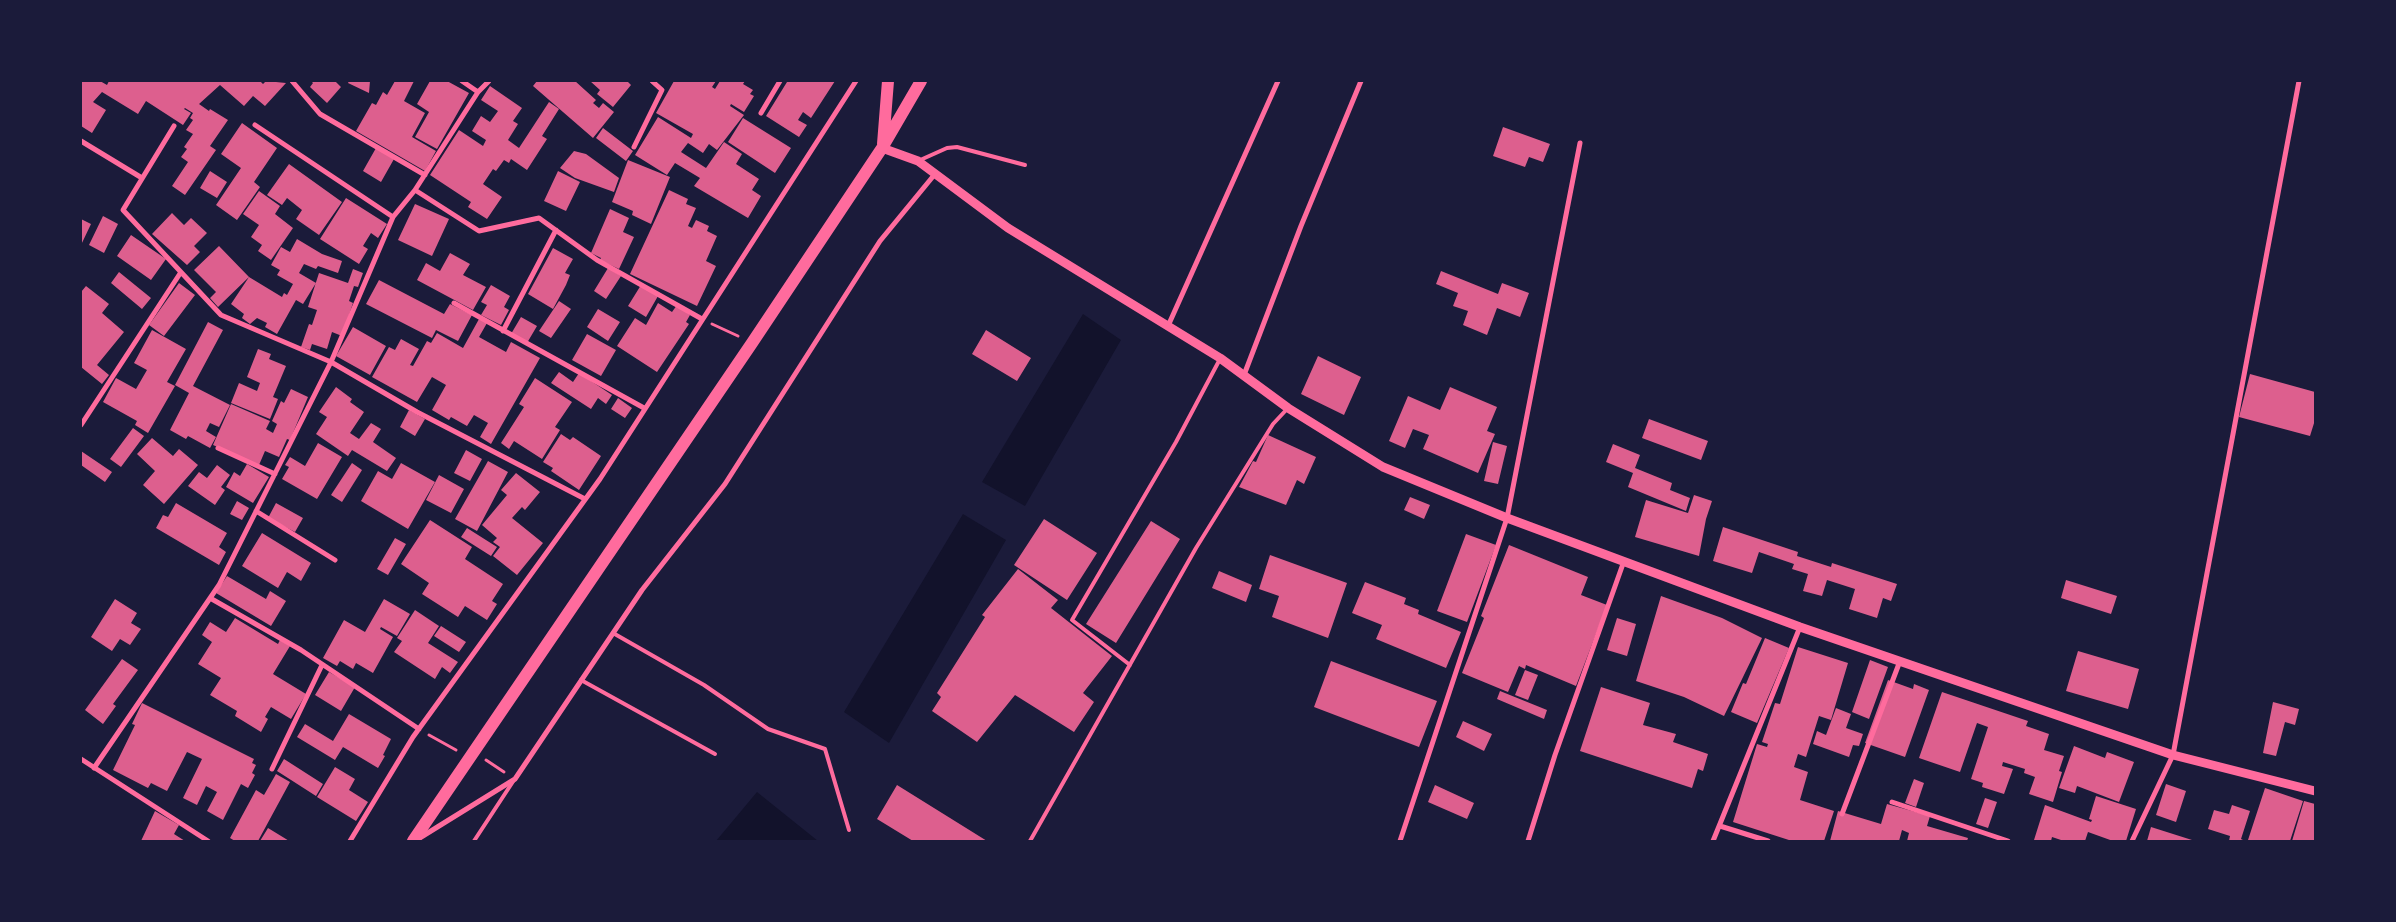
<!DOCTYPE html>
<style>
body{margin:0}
#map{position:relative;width:2396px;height:922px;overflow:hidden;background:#1b1b3a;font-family:"Alegreya Sans",sans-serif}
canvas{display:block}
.frame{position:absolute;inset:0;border:82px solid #1b1b3a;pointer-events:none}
</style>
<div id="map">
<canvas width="2396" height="922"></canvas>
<div class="frame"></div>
</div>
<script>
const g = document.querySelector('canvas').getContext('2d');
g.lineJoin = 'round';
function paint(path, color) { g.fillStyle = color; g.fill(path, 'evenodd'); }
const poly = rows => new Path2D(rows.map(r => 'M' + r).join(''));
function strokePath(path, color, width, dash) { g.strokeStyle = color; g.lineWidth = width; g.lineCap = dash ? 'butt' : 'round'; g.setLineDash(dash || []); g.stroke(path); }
const water = poly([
 [1083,314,1121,340,1025,506,982,482],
 [963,514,1006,540,889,743,844,712],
 [757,792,818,841,716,841]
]);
const building = poly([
 [81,81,100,81,107,85,109,81,260,81,263,84,266,81,286,83,265,106,253,96,244,106,220,85,199,104,209,111,210,109,228,120,210,146,216,150,185,195,172,186,188,162,181,157,187,149,184,147,193,134,186,130,193,120,190,118,193,113,185,108,184,109,191,113,183,125,146,101,138,114,102,92,93,102,106,110,92,133,81,126],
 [311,81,335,81,341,87,327,103,310,87,313,83],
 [349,81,370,81,369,93,348,83],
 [395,81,414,81,404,101,425,113,412,137,436,151,425,171,356,131,372,103,376,105,383,92,387,95],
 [430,81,447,81,469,93,437,149,415,137,429,112,417,104],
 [537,81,575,81,596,100,593,103,599,108,603,103,614,112,593,138,533,86],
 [590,81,627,81,631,85,613,107,597,94,600,90],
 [674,81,716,81,712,87,715,89,720,81,745,81,743,84,753,90,750,94,754,96,744,112,731,104,730,106,744,115,717,150,709,144,703,153,688,143,681,152,706,168,724,142,742,154,736,164,759,179,752,190,761,196,748,218,694,186,700,178,675,163,667,175,635,155,658,117,691,138,693,134,656,113],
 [785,81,835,81,811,118,803,112,798,120,807,125,799,137,766,116,787,82],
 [490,86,522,108,513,121,518,124,508,140,519,148,549,102,559,109,542,136,547,139,527,170,511,159,509,163,504,160,496,171,493,169,483,184,502,197,487,219,468,207,471,202,430,175,459,130,483,146,486,140,472,131,481,116,490,122,498,111,481,100],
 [743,118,791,148,775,173,728,142],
 [242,123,277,148,254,182,260,187,237,220,216,205,241,168,221,154],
 [1503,127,1550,144,1543,162,1529,157,1525,167,1493,156],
 [603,128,633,151,626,161,596,138],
 [376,148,394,159,381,182,363,171],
 [574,151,586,154,619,178,614,192,575,178,560,168],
 [628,160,670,177,651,224,632,215,633,211,612,202],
 [289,164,342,202,319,235,296,219,302,210,287,198,282,205,267,195],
 [210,171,227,182,217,198,200,188],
 [558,171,580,182,566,211,544,201],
 [669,190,688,199,686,204,696,208,688,226,692,228,696,220,709,226,707,231,717,236,706,261,716,266,697,306,630,274],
 [259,191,280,206,275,214,293,228,271,260,258,251,262,245,251,237,259,225,243,214],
 [346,198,387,224,378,238,371,233,363,246,368,249,359,264,320,239],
 [415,204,449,219,432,256,398,240],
 [610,209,629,218,623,232,634,237,619,269,600,260,601,258,591,253],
 [172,213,184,225,191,218,207,233,194,246,200,252,187,265,152,234],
 [103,216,118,224,104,253,89,245],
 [81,219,91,224,81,245],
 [131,235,166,259,151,280,117,256],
 [297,239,322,254,342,261,338,273,318,266,316,269,304,264,299,273,316,283,303,304,296,300,277,334,265,327,267,323,257,318,250,324,242,318,244,314,231,304,249,277,282,297,284,293,287,295,293,284,277,275,280,270,271,265,281,247,290,252],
 [219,246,249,277,218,307,210,298,216,292,194,270],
 [553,248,573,259,565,273,570,275,566,285,553,309,528,294],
 [450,253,470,264,463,275,486,287,473,310,417,280,426,263,440,271],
 [608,268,621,276,606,299,594,291],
 [353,269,363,273,358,287,354,286,349,301,353,303,342,336,332,332,327,349,312,344,310,350,301,347,309,324,312,325,317,310,308,307,319,273,348,283],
 [1441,271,1498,294,1502,283,1529,293,1520,317,1497,308,1487,335,1463,325,1468,311,1453,306,1458,293,1436,284],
 [119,272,151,298,142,309,111,283],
 [379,280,444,314,450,304,472,315,458,341,436,330,432,338,366,304],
 [179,283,195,295,164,336,149,325],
 [491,285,510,296,504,307,509,310,501,325,481,315,487,305,481,302],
 [641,285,658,296,646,317,628,306],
 [86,286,109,304,102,313,124,332,97,365,109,375,102,384,81,367,81,292],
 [559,301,571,309,551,338,539,331],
 [658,303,672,312,677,305,690,315,686,322,689,324,657,372,617,346,635,318,646,325],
 [598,309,620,322,608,341,587,327],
 [521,317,537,326,527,343,511,334],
 [479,319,487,323,479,337,506,352,511,342,540,358,491,444,480,437,488,423,474,415,467,426,451,417,449,420,432,410,446,385,432,377,417,402,372,377,389,347,395,350,401,339,419,349,410,365,413,366,427,341,431,343,437,333,463,348],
 [208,322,223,330,193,386,230,405,219,427,210,423,206,431,216,437,210,448,188,436,186,439,170,430,189,393,175,385],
 [353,327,386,346,370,375,336,356],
 [152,330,186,349,167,382,175,386,148,433,135,425,137,421,103,402,116,378,136,389,147,370,134,363],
 [986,330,1031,358,1017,381,972,354],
 [587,334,616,350,601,376,572,360],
 [258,349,271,354,269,359,286,366,273,397,278,399,270,419,231,403,239,383,257,391,260,383,247,377],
 [1318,356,1361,377,1344,415,1301,394],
 [559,372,573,382,579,373,612,395,606,404,598,398,591,409,551,383],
 [2250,374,2315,392,2315,420,2310,436,2239,417],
 [535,378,572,402,555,427,560,430,542,459,514,441,509,449,501,443,524,407,519,404],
 [336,387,352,399,350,402,364,412,350,433,359,439,371,423,381,429,373,442,396,458,387,471,352,450,348,456,316,434,327,417,319,412],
 [1450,387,1497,407,1487,431,1495,434,1478,473,1423,449,1429,435,1413,429,1405,448,1389,441,1408,396,1440,410],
 [291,389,308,397,290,440,287,439,279,457,265,451,259,465,213,445,231,404,270,421,266,429,273,433,277,424,272,421,281,401,284,403],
 [618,398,632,408,625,418,611,409],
 [409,410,425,419,415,436,400,427],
 [1649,419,1708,441,1701,460,1642,438],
 [133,428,144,436,121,467,110,459],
 [561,434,570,440,573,437,601,456,579,490,551,471,553,468,543,462],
 [1268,435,1316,457,1304,484,1297,480,1286,505,1239,487,1253,461,1256,462],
 [152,438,173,456,179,449,198,465,164,504,143,485,155,471,137,454],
 [1493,442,1507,446,1498,484,1484,481],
 [318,443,342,457,317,499,282,479,289,467,285,465,290,457,305,466],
 [1613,444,1640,455,1635,468,1672,483,1670,490,1690,498,1686,511,1628,487,1633,473,1606,462],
 [466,450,482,459,470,481,454,473],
 [81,451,112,472,105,482,81,465],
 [488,461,508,472,477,531,455,519],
 [352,463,362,470,342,502,331,495],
 [401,463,435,482,408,529,361,501,378,471,392,479],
 [247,464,269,477,253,503,226,487,234,472,240,476],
 [217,465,230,475,221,487,225,490,215,505,188,486,199,472,207,478],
 [516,473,540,492,525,510,522,507,512,518,543,543,517,575,493,556,500,547,493,542,497,538,482,525,507,495,501,490],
 [439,475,464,489,451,513,426,500],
 [1694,495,1712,501,1706,519,1699,556,1635,537,1646,500,1688,513],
 [1410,497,1430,505,1424,519,1404,510],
 [237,501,249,508,242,520,230,514],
 [176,503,227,533,219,547,226,552,219,565,156,528,163,515,168,517],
 [276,503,303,518,295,532,268,518],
 [1044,519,1097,553,1067,600,1014,565],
 [430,520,472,547,465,559,503,584,492,601,497,604,487,620,465,606,458,617,422,594,429,583,401,564],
 [1151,521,1180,539,1116,643,1086,624],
 [1723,527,1798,552,1797,556,1831,567,1832,563,1897,584,1891,601,1883,598,1877,618,1849,609,1855,589,1827,580,1822,596,1803,591,1808,574,1792,569,1794,564,1759,552,1752,573,1713,561],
 [467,528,497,547,491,556,461,537],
 [262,533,311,563,301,581,287,572,278,588,242,566],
 [1466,534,1496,545,1467,622,1437,611],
 [395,538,406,544,388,575,377,569],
 [1509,545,1588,577,1581,595,1607,605,1576,686,1526,665,1525,669,1519,666,1508,692,1462,673,1484,618,1481,616],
 [1270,555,1347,583,1328,638,1272,617,1279,596,1259,589],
 [1018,569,1058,600,1051,608,1112,656,1083,693,1094,702,1074,732,1015,695,977,742,932,711,941,697,937,693,985,617,982,615],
 [1219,571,1252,585,1246,602,1212,588],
 [227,576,266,599,270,591,286,601,271,626,216,593],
 [2066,580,2117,596,2111,614,2061,598],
 [1365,582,1406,598,1404,604,1419,610,1418,614,1461,632,1446,668,1376,639,1382,625,1352,613],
 [1661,596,1722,618,1762,638,1724,716,1684,697,1636,681],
 [115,599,137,613,131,623,141,629,130,645,120,639,112,651,91,637],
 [384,599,410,614,397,636,381,627,380,629,393,637,373,673,356,663,353,669,340,661,337,666,323,658,344,620,365,632],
 [415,610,439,626,428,643,458,662,450,673,442,667,435,679,394,652,402,641,397,638],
 [235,618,278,644,280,640,290,646,273,674,306,694,291,719,271,707,265,717,268,719,261,732,235,716,237,711,210,695,221,678,198,664,212,642,202,635,210,622,226,632],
 [1617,618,1636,624,1627,656,1607,650],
 [441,626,466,642,459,652,434,636],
 [1765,638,1789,648,1757,723,1731,712,1743,683,1746,684],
 [1798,647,1848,663,1831,720,1819,716,1806,757,1798,754,1794,767,1808,772,1800,800,1834,811,1824,841,1792,841,1733,822,1757,744,1767,747,1768,744,1762,742,1775,703,1780,704],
 [2078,651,2139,669,2128,709,2066,691],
 [122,659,138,670,113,704,116,706,103,724,85,710],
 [1870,660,1888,667,1869,719,1852,712],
 [1331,661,1437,701,1419,747,1314,707],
 [1525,670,1538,675,1528,700,1515,695],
 [329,672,355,687,341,711,315,695],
 [1888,680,1913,689,1914,684,1929,690,1905,757,1865,743],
 [1601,687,1650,703,1643,725,1676,734,1673,742,1708,754,1703,771,1698,769,1692,788,1580,751],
 [1500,691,1547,710,1544,719,1497,699],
 [1942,692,2028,721,2026,726,2049,734,2044,750,2064,756,2059,771,2062,772,2053,802,2029,794,2035,777,2024,773,2025,769,2003,762,2002,766,2013,769,2004,794,1982,787,1983,783,1971,779,1988,727,1977,723,1960,772,1919,758],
 [2273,702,2299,709,2295,725,2285,722,2276,756,2263,753],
 [142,703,254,759,252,763,256,765,252,773,255,775,248,788,241,784,223,820,207,811,217,792,206,786,197,805,183,798,202,759,187,752,167,791,151,783,148,788,113,770,135,725,132,724],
 [1836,708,1851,714,1846,728,1863,734,1859,746,1853,745,1849,757,1813,744,1817,731,1826,735],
 [349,714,391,739,383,755,385,756,378,768,343,747,335,760,297,737,305,724,333,741],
 [1463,721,1492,734,1484,751,1456,737],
 [2074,746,2105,758,2107,752,2134,762,2119,802,2077,786,2075,793,2059,788],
 [284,759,323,784,316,796,277,771],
 [335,767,355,779,349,790,368,802,356,821,317,797],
 [276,774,290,782,258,841,235,841,230,838,256,790,264,795],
 [1914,779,1924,783,1916,807,1905,803],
 [2166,784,2186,791,2176,822,2156,815],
 [897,785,987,841,913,841,877,819],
 [1435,785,1474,803,1467,819,1428,802],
 [2265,788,2303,801,2290,841,2248,840],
 [2096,796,2136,809,2126,841,2113,841,2088,832,2085,841,2064,841,2052,837,2051,841,2034,840,2045,805,2091,822,2092,820,2089,819],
 [1985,798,1997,802,1988,828,1976,824],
 [2304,801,2315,804,2315,841,2292,841],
 [1887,804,1930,816,1927,826,1968,838,1967,841,1907,841,1909,833,1902,830,1899,841,1830,841,1838,811,1881,824],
 [2232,805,2250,811,2241,839,2245,841,2229,841,2230,836,2208,829,2214,810,2229,814],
 [155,811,179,825,174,834,185,841,141,841],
 [2151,827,2192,840,2192,841,2147,841],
 [268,828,286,839,289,841,260,841]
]);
const path = poly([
 [712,324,738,336],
 [429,735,456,750],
 [486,760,504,772]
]);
const service = poly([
 [918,161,947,148,957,147,1025,165],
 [613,633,704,685,768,729,825,749,849,830],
 [1130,665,1072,620,1176,442,1220,359],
 [581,680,715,754],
 [474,841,514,780],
 [1030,841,1196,548,1273,424,1288,408]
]);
const minor = poly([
 [292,81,320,114,425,175],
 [462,81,478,92],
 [761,113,780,81],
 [255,125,393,217],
 [174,126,123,210,221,315,331,362,417,412,585,499],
 [81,141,142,178],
 [634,147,662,90,652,81],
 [415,190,479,231,539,218,597,260,702,319],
 [454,303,644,408],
 [1168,326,1278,81],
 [503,331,556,230],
 [1244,375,1301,226,1361,81],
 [81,425,181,272],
 [218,448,275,474],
 [256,511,335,560],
 [210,598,301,650,419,729],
 [81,759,208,841],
 [94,768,219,585,331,362,393,217,415,190,478,92,489,81],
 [272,769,322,665],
 [1892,802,2008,841],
 [1842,814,1900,661],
 [1720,826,1768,841],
 [418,839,515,779,642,590,725,484,880,241,935,174],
 [350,841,413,737,600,479,856,81],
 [1400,841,1507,518,1580,143],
 [1528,841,1555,755,1624,561],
 [1713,841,1800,627],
 [2132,841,2173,755,2299,81]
]);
const tertiary = poly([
 [882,148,918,161,1008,228,1220,358,1288,408,1383,467,1507,518,1800,627,2173,755,2315,791]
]);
const primary = poly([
 [883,144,888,81],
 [413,841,752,343,882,148,921,81]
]);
paint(water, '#12122b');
paint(building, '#dd5f8e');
strokePath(path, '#ff6b9d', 3);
strokePath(service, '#ff6b9d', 4);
strokePath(minor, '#ff6b9d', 5);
strokePath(tertiary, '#ff6b9d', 9);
strokePath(primary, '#ff6b9d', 12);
</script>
